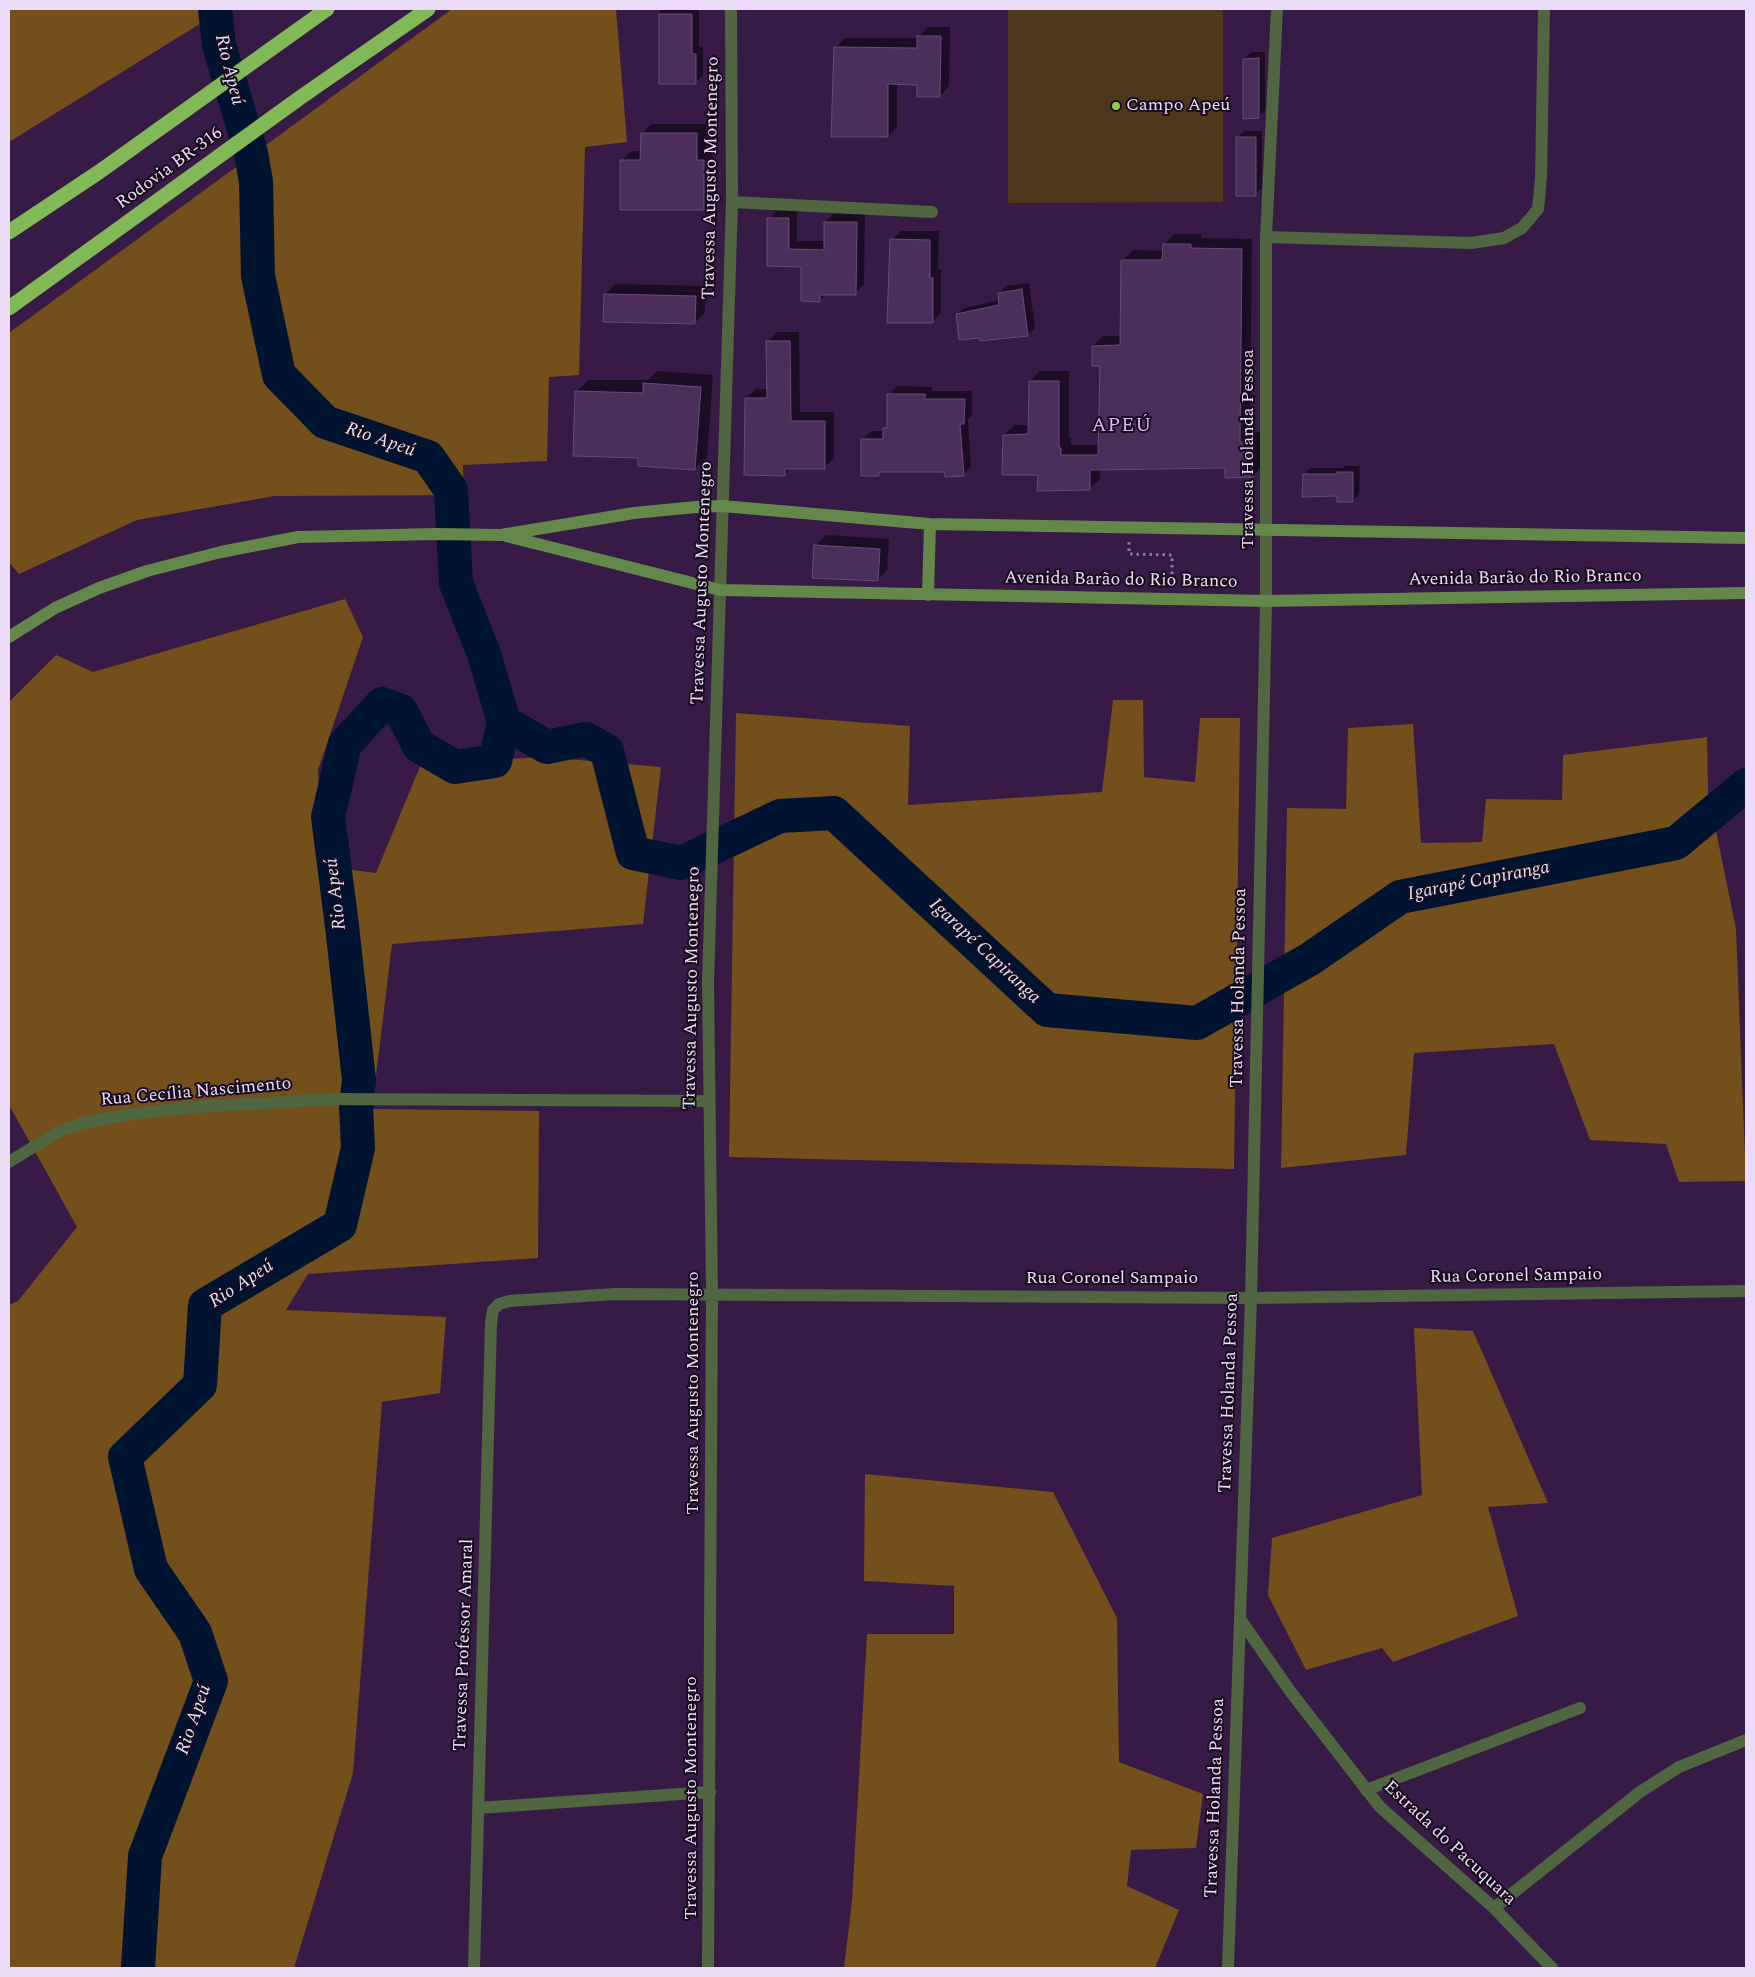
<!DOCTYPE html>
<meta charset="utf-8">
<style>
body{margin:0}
#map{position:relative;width:1755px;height:1977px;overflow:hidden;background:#371a45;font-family:Spectral,serif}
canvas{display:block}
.frame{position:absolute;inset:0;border:10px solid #ecdbf6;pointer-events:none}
</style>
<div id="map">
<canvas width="1755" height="1977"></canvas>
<div class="frame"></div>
</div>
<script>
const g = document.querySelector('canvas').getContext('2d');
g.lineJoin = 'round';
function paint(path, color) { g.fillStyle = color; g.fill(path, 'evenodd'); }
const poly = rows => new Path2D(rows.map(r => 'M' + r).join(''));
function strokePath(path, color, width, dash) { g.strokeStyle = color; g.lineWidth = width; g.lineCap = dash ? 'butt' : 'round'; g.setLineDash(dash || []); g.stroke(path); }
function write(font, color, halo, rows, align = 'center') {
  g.font = font + ' Spectral,serif'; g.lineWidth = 4; g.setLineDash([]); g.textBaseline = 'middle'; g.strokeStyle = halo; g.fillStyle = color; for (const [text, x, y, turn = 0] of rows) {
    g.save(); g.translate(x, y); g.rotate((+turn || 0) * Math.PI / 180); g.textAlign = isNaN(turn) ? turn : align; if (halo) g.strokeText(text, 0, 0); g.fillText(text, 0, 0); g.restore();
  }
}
const green = poly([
 [1008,9,1223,9,1223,202,1008,203]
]);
const forest = poly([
 [9,9,224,9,9,142],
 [452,9,616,9,627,142,585,147,579,375,549,377,547,461,463,465,464,495,275,496,137,520,19,574,9,562,9,333],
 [345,599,363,637,318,770,323,866,376,873,421,764,544,757,661,767,643,924,392,944,372,1109,539,1111,538,1258,308,1274,286,1310,446,1317,440,1393,382,1402,353,1773,294,1968,9,1968,9,1305,18,1301,77,1227,9,1105,9,702,56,655,93,672],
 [1113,700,1143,700,1144,777,1195,782,1200,718,1240,718,1234,1169,729,1157,736,713,910,726,908,805,1102,792],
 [1413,724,1421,843,1482,842,1486,799,1562,800,1563,755,1707,737,1708,792,1736,929,1746,1181,1679,1182,1666,1144,1590,1140,1554,1044,1414,1053,1406,1155,1281,1168,1287,808,1346,809,1348,728],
 [1414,1328,1473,1331,1548,1503,1488,1507,1518,1616,1393,1662,1382,1648,1306,1670,1268,1595,1272,1538,1422,1495],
 [865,1474,1053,1492,1117,1618,1119,1762,1203,1794,1196,1848,1131,1850,1127,1886,1179,1910,1155,1968,844,1968,852,1901,867,1634,954,1634,954,1586,864,1581]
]);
const shadow = poly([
 [660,9,699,9,699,47,703,47,703,75,696,82,660,82],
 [928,27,950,27,949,86,940,96,918,83,897,83,897,127,888,136,835,48,845,38,918,38],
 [1251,52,1265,52,1265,110,1259,117,1244,59],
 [651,124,706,124,706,151,713,151,713,199,704,209,621,161,631,151,642,151,642,134],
 [1244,131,1262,131,1262,188,1255,194,1237,138],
 [777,210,797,210,797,241,825,241,825,222,834,213,865,214,864,285,855,293,827,293,820,300,803,265,768,265,769,219],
 [901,231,939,231,938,269,941,269,941,313,932,322,892,240],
 [1174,234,1201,234,1201,238,1252,239,1250,432,1262,432,1264,465,1253,476,1226,467,1100,469,1100,479,1089,489,1039,474,1004,435,1014,425,1029,425,1030,381,1040,371,1069,371,1069,438,1071,438,1071,445,1100,445,1101,365,1093,346,1103,336,1122,336,1123,261,1133,250,1164,251,1164,245],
 [1029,283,1035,328,1028,334,981,340,981,336,957,314,964,308,1000,300,999,293,1006,286],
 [615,284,706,286,705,312,695,323,605,295],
 [777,332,799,332,800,412,834,412,834,458,824,468,791,468,785,474,746,398,756,389,768,389,768,342],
 [657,371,713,375,707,457,694,469,576,392,588,380,648,380],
 [897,386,932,387,932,391,972,391,972,415,968,419,971,467,963,475,945,471,883,470,879,475,863,439,871,431,884,431,888,425,889,395],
 [1345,466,1360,466,1359,494,1353,501,1304,474,1311,468,1343,468],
 [826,535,889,539,887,570,877,580,815,546]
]);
const river = poly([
 [504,722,547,747,586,739,607,751,633,853,681,863,780,816,834,813,1047,1010,1197,1023,1310,959,1400,897,1676,843,1746,785],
 [138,1968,145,1856,211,1681,195,1633,151,1569,125,1457,200,1385,205,1305,340,1225,358,1148,356,1106,359,1080,342,926,328,817,345,744,382,704,401,711,419,746,455,767,495,761,504,722,484,654,456,583,451,490,428,457,325,422,279,375,258,276,256,182,251,153,219,45,215,9]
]);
const building = poly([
 [659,14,692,14,692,54,696,54,696,84,659,84,659,14],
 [917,36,941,36,940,97,917,97,917,85,888,84,888,137,831,137,834,47,917,48,917,36],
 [1259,58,1259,118,1243,119,1243,59,1259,58],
 [641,133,697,133,697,160,704,160,704,210,620,210,620,160,640,160,641,133],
 [1236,137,1256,137,1256,196,1236,196,1236,137],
 [767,218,789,218,789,249,824,250,824,222,857,222,856,295,820,295,820,302,801,301,801,267,767,266,767,218],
 [890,239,930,240,930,278,933,278,933,323,887,323,890,239],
 [1163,244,1191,244,1191,248,1242,249,1240,442,1252,442,1254,477,1225,478,1225,468,1090,470,1090,490,1037,491,1038,475,1002,475,1003,435,1028,434,1029,381,1059,381,1059,448,1061,448,1061,455,1098,455,1100,366,1092,366,1092,346,1120,345,1121,260,1162,260,1163,244],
 [1022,289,1028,336,980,341,980,338,959,340,956,314,999,305,998,293,1022,289],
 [604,294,696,296,695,324,603,322,604,294],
 [766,341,790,341,791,421,825,421,825,469,785,469,785,476,744,475,745,398,767,398,766,341],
 [643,383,701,387,695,470,638,466,638,458,573,456,575,391,643,393,643,383],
 [887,394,925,394,925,399,965,399,964,424,960,424,964,476,945,477,944,472,879,472,879,476,861,476,861,439,883,439,883,428,887,428,887,394],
 [1337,472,1353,472,1353,502,1337,502,1337,496,1302,497,1303,474,1337,474,1337,472],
 [814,545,880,549,878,581,812,578,814,545]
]);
const path = poly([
 [1129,542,1129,554,1172,555,1172,586]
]);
const street = poly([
 [732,202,932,212],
 [1266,237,1471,243,1504,238,1522,228,1538,209,1541,178,1544,9],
 [9,1162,56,1133,82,1123,132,1114,195,1107,337,1099,709,1101],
 [1240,1619,1290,1691,1380,1807,1494,1908,1552,1968],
 [1366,1790,1580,1708],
 [478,1808,710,1792],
 [1494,1908,1640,1792,1679,1767,1746,1740],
 [474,1968,491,1323,493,1310,499,1304,509,1301,615,1294,1251,1298,1746,1291],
 [708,1968,712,1293,708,982,732,202,731,9],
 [1228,1968,1251,1298,1266,601,1266,237,1277,9]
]);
const secondary = poly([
 [506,536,720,590,1266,601,1746,593],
 [928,595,930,524],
 [9,637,55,608,99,588,147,571,221,552,298,537,437,534,501,535,634,513,696,507,722,506,930,524,1746,538]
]);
const highway = poly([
 [9,232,99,172,327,9],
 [9,308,301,97,428,9]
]);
const markers = [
 [1116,106,5,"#87cf4a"]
];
const poiNames = [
 ["Campo Apeú",1126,106]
];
const streetNames = [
 ["Rodovia BR-316",170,169,-36],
 ["Travessa Augusto Montenegro",712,178,-89],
 ["Travessa Holanda Pessoa",1249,449,-90],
 ["Avenida Barão do Rio Branco",1525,579,-1],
 ["Avenida Barão do Rio Branco",1121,581,1],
 ["Travessa Augusto Montenegro",703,583,-88],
 ["Travessa Augusto Montenegro",693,988,-89],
 ["Travessa Holanda Pessoa",1240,988,-89],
 ["Rua Cecília Nascimento",196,1093,-5],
 ["Rua Coronel Sampaio",1516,1277,-1],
 ["Rua Coronel Sampaio",1112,1279],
 ["Travessa Augusto Montenegro",694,1393,-90],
 ["Travessa Holanda Pessoa",1230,1393,-88],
 ["Travessa Professor Amaral",465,1645,-88],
 ["Travessa Augusto Montenegro",692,1798,-90],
 ["Travessa Holanda Pessoa",1216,1798,-88],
 ["Estrada do Pacuquara",1449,1844,43]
];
const waterNames = [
 ["Rio Apeú",228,70,76],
 ["Rio Apeú",380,441,19],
 ["Igarapé Capiranga",1479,882,-11],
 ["Rio Apeú",337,894,-97],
 ["Igarapé Capiranga",984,952,43],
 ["Rio Apeú",242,1285,-33],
 ["Rio Apeú",195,1720,-71]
];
const quarterNames = [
 ["APEÚ",1122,427]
];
paint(green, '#4d381c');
paint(forest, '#734f1b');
paint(shadow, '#0007');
strokePath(river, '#001330', 34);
paint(building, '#4c2e5b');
strokePath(building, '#6a4a7a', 1);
strokePath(path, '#917a9d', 3, [2.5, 4]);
strokePath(street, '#4f6640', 12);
strokePath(secondary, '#64874a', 12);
strokePath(highway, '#81b957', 15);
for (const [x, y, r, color] of markers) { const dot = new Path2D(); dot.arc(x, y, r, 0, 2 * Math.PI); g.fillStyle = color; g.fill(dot); strokePath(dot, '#180b1e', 2); }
write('18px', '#ecdbf6', '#180b1e', poiNames, 'left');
write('18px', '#ecdbf6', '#180b1e', streetNames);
write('italic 19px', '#dae5f3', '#180b1e', waterNames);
g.letterSpacing = '1px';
write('20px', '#dbb8ef', '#180b1e', quarterNames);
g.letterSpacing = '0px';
</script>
